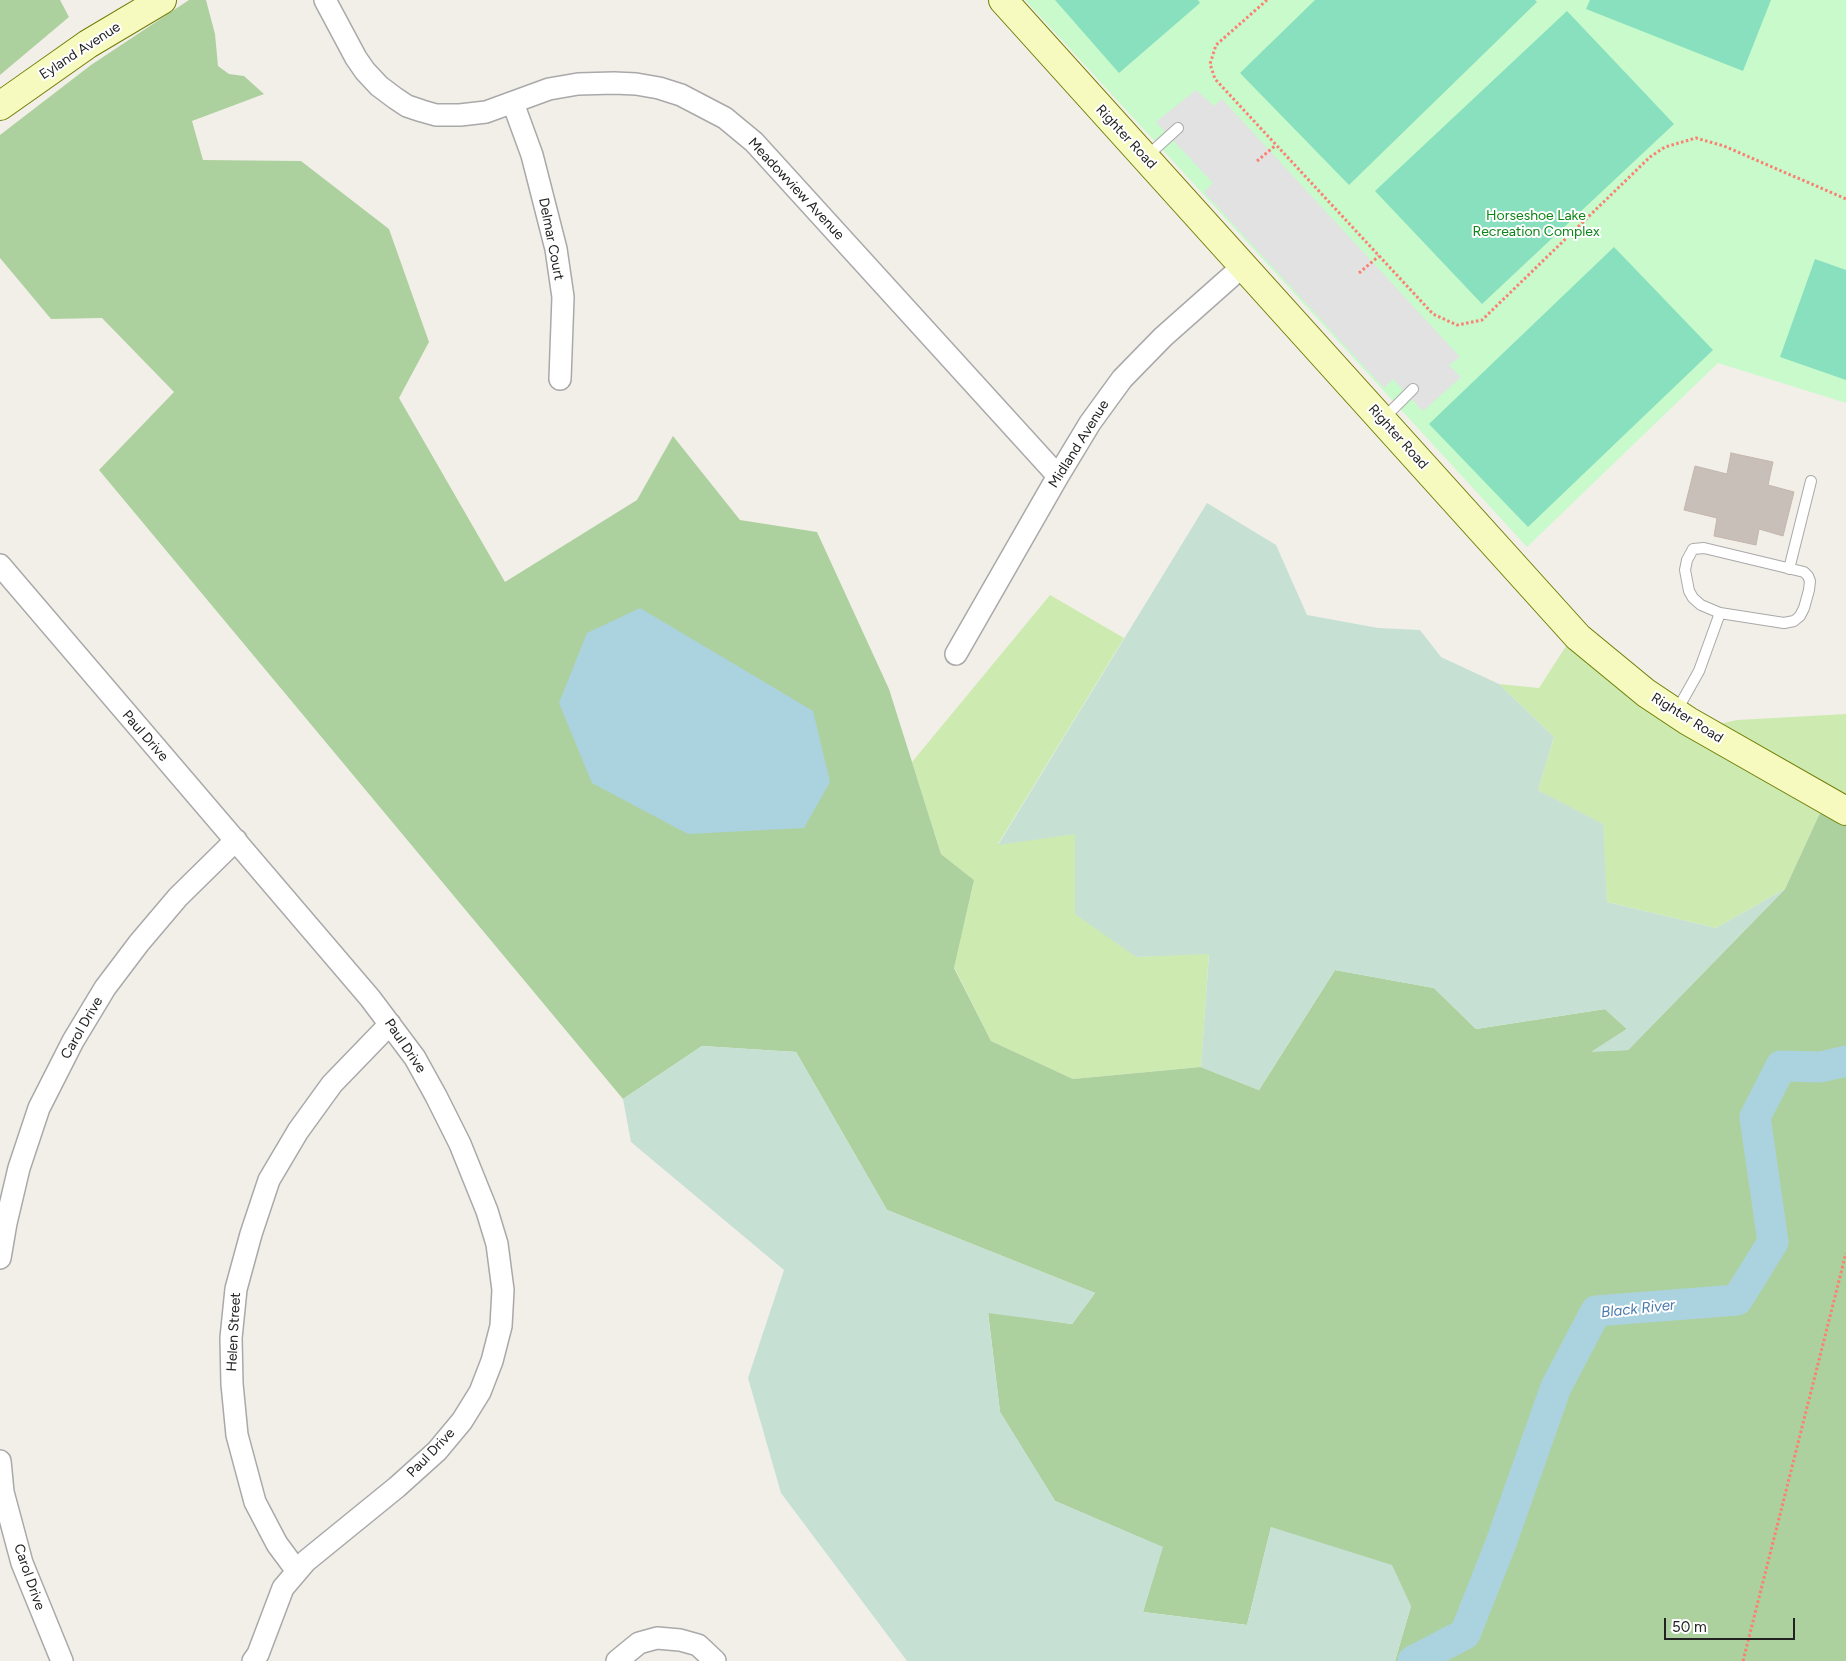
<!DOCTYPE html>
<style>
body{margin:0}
#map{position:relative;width:1846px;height:1661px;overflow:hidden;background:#f2efe9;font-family:Figtree,sans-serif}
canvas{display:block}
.scale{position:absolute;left:1664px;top:1618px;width:131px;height:22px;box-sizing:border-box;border:2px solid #222;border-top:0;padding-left:6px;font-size:15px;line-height:18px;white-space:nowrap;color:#222;-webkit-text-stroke:4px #fff;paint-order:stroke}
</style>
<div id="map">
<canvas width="1846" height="1661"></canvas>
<div class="scale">50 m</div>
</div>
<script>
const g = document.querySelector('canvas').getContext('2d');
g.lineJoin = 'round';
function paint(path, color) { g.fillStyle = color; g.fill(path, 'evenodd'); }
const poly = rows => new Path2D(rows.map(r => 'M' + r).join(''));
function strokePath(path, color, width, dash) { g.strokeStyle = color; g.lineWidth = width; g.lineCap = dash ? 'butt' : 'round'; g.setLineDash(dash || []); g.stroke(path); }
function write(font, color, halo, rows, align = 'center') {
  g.font = font + ' Figtree,sans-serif'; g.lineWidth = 4; g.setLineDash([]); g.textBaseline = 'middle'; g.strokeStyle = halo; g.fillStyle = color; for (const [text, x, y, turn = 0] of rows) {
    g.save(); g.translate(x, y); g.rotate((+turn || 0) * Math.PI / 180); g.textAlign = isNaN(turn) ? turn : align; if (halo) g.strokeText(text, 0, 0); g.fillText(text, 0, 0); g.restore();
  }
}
const grass = poly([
 [1050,595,1124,638,998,844,1075,833,1136,957,1209,953,1201,1067,1073,1079,991,1041,954,967,974,880,941,854,912,762],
 [1566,646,1693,730,1737,720,1846,714,1846,794,1819,815,1785,889,1716,928,1607,902,1602,824,1538,790,1554,737,1499,684,1539,688]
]);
const forest = poly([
 [0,0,60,0,69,17,0,75],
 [189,0,206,0,215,34,218,66,229,74,244,76,264,94,192,121,203,160,301,161,389,229,429,342,399,398,505,582,637,500,673,436,740,520,817,532,889,689,941,854,974,880,954,968,991,1041,1073,1079,1201,1067,1259,1090,1335,970,1434,988,1476,1029,1605,1009,1627,1029,1593,1051,1628,1050,1785,889,1819,815,1846,794,1846,1661,1395,1661,1411,1606,1271,1527,1247,1625,1143,1612,1162,1547,1055,1501,1000,1412,988,1312,1072,1324,1095,1293,887,1210,796,1052,702,1046,623,1099,99,470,174,392,102,318,51,319,0,258,0,135,91,65]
]);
const wetland = poly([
 [1207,503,1276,545,1307,615,1378,628,1420,630,1441,657,1499,684,1554,737,1538,790,1603,824,1607,902,1716,928,1785,889,1628,1050,1591,1052,1627,1029,1605,1009,1476,1029,1434,988,1335,970,1259,1090,1201,1067,1209,954,1136,957,1075,914,1075,834,998,845],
 [702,1046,796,1052,887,1210,1095,1293,1072,1324,988,1313,1000,1412,1055,1501,1163,1547,1143,1612,1247,1625,1271,1527,1392,1565,1411,1606,1395,1661,907,1661,781,1493,748,1378,784,1270,631,1142,623,1099]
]);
const park = poly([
 [1025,0,1846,0,1846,403,1718,363,1527,547]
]);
const pitch = poly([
 [1055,0,1198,0,1200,3,1119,73],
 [1315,0,1535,0,1537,2,1349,185,1240,73],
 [1590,0,1771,0,1743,71,1586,9],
 [1567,11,1674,124,1482,304,1375,191],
 [1614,247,1713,350,1528,527,1429,424],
 [1815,259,1846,270,1846,380,1780,357]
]);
const parking = poly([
 [1196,90,1214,106,1222,99,1460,357,1449,365,1461,377,1423,411,1393,379,1384,388,1204,192,1213,183,1156,122]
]);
const water = poly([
 [640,608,813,711,830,782,804,828,688,834,592,783,559,703,587,633]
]);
const river = poly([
 [1413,1661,1465,1634,1501,1543,1556,1387,1596,1311,1737,1300,1773,1242,1755,1117,1781,1066,1821,1067,1846,1061]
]);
const building = poly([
 [1731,453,1773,462,1768,485,1794,492,1783,536,1759,529,1756,545,1714,536,1717,518,1684,510,1695,466,1727,474,1731,453]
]);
const path = poly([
 [1267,0,1216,45,1210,64,1215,79,1433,314,1457,325,1482,320,1650,157,1665,147,1696,138,1724,146,1846,199],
 [1257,161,1276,145],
 [1359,273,1379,256],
 [1743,1661,1846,1253]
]);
const lane = poly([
 [1146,157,1178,128],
 [1383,419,1413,389],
 [1789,569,1811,481],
 [1676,712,1699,671,1720,613,1784,623,1794,621,1800,616,1804,608,1809,590,1810,581,1808,576,1804,572,1704,548,1693,549,1687,560,1685,570,1689,591,1693,598,1701,605,1720,613]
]);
const street = poly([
 [325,0,356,58,365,71,379,86,395,98,407,106,422,111,436,115,460,115,486,112,549,89,578,84,614,83,636,84,659,88,681,95,725,118,754,142,1058,476],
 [513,103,532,155,556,249,563,297,560,379],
 [0,565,370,998,415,1058,436,1096,460,1144,487,1211,497,1244,503,1290,501,1326,492,1361,480,1392,462,1421,437,1451,397,1487,306,1561,283,1588,258,1654,253,1661],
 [956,654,1058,476,1090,423,1122,379,1163,337,1243,266],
 [0,1258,6,1223,19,1168,39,1108,73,1041,105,988,139,943,178,897,236,840],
 [0,1461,3,1492,22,1563,62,1661],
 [297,1571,277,1544,255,1502,237,1435,232,1384,231,1338,236,1289,251,1234,269,1180,298,1131,332,1084,390,1024],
 [617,1661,639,1643,657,1638,680,1640,698,1645,715,1661]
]);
const secondary = poly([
 [1003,0,1578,637,1646,693,1688,721,1846,811],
 [0,106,88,44,162,0]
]);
const streetNames = [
 ["Eyland Avenue",80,51,-33],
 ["Righter Road",1126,137,47],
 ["Meadowview Avenue",796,189,47],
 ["Delmar Court",551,239,79],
 ["Righter Road",1398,437,48],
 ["Midland Avenue",1079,444,-58],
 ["Righter Road",1687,718,32],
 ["Paul Drive",145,736,49],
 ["Carol Drive",82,1028,-60],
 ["Paul Drive",405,1046,56],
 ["Helen Street",234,1332,-87],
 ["Paul Drive",431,1453,-46],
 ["Carol Drive",29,1577,71]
];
const parkNames = [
 ["Horseshoe Lake",1536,216],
 ["Recreation Complex",1536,232]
];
const waterNames = [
 ["Black River",1638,1309,-6]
];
paint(grass, '#cdebb0');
paint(forest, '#add19e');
paint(wetland, '#c6e0d4');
paint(park, '#c8facc');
paint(pitch, '#88e0be');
paint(parking, '#e2e2e2');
paint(water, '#aad3df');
strokePath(river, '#aad3df', 31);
paint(building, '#c7bfb8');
strokePath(building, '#c4b6ab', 1);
strokePath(lane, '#a9a9a9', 12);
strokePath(street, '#a9a9a9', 24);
strokePath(secondary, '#707d05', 30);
strokePath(path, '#fa8072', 3, [2.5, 2.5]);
strokePath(lane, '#fff', 10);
strokePath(street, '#fff', 21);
strokePath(secondary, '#f7fabf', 28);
write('14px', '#222', '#fff', streetNames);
write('14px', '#0c8416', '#fff', parkNames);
write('italic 15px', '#4a7aab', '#fff', waterNames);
</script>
